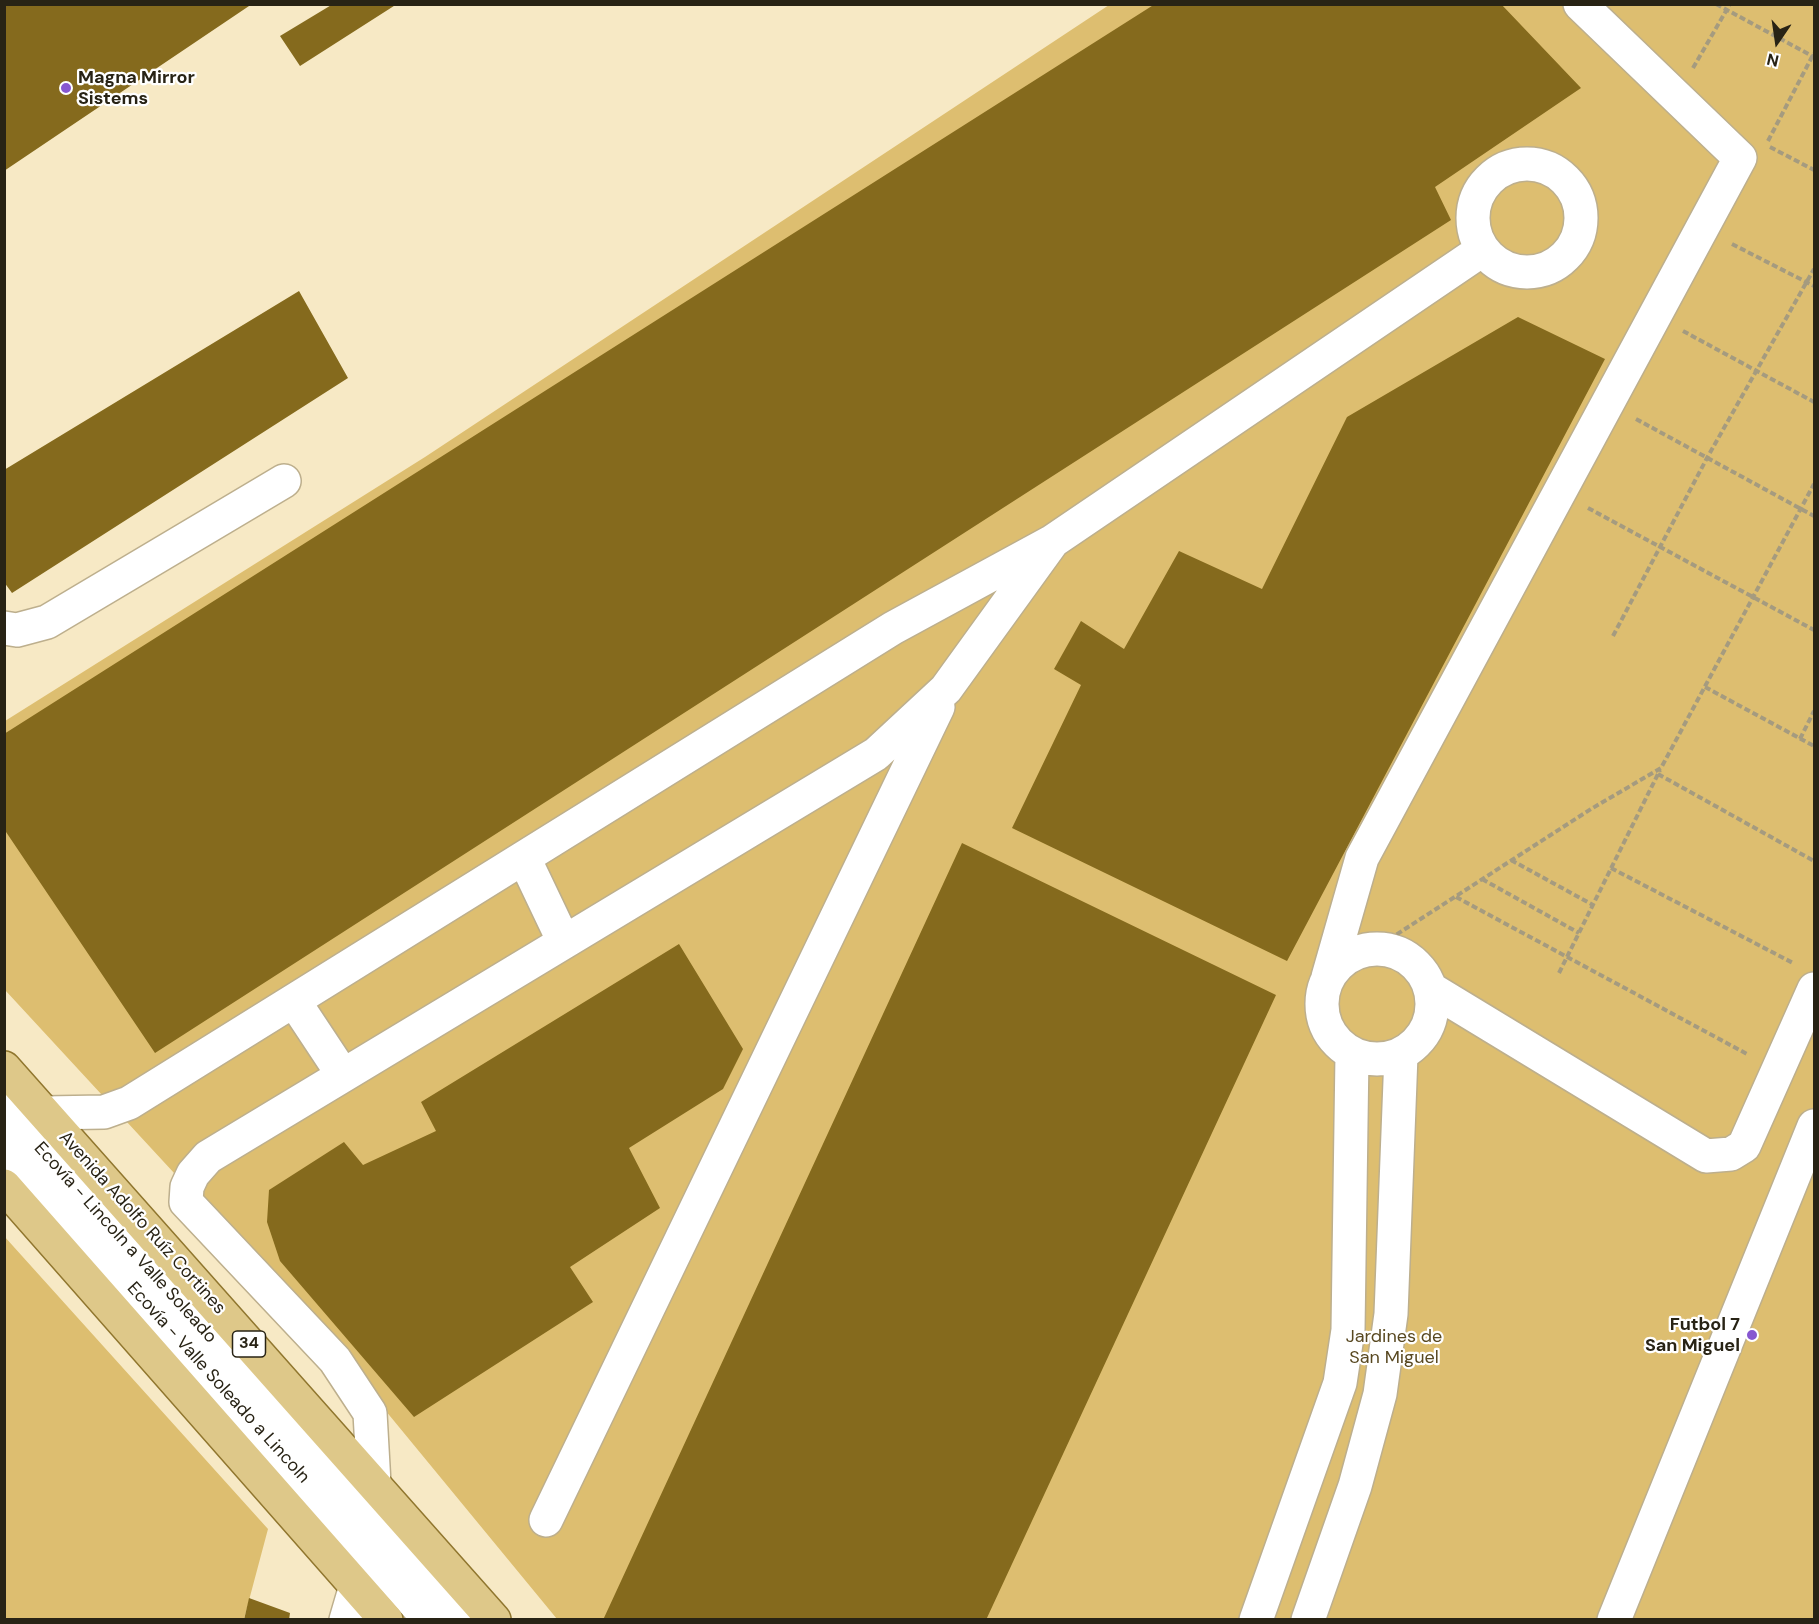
<!DOCTYPE html>
<meta charset="utf-8">
<style>
body{margin:0}
#map{position:relative;width:1819px;height:1624px;overflow:hidden;background:#f7e9c5;font-family:"DM Sans",sans-serif}
canvas{display:block}
.frame{position:absolute;inset:0;border:6px solid #282315;pointer-events:none}
.north{position:absolute;left:1747px;top:12px;width:60px;height:60px;-webkit-text-stroke:4px #fff;paint-order:stroke;rotate:193deg;font-size:16px;font-weight:700;line-height:24px;text-align:center;color:#282315}
.north::after{content:'';display:block;margin:auto;width:21px;height:27px;background:#282315;clip-path:polygon(50% 0,100% 100%,50% 72%,0 100%)}
</style>
<div id="map">
<canvas width="1819" height="1624"></canvas>
<div class="frame"></div>
<div class="north">N</div>
</div>
<script>
const g = document.querySelector('canvas').getContext('2d');
g.lineJoin = 'round';
function paint(path, color) { g.fillStyle = color; g.fill(path, 'evenodd'); }
const poly = rows => new Path2D(rows.map(r => 'M' + r).join(''));
function strokePath(path, color, width, dash) { g.strokeStyle = color; g.lineWidth = width; g.lineCap = dash ? 'butt' : 'round'; g.setLineDash(dash || []); g.stroke(path); }
function write(font, color, halo, rows, align = 'center') {
  g.font = font + ' "DM Sans",sans-serif'; g.lineWidth = 4.5; g.setLineDash([]); g.textBaseline = 'middle'; g.strokeStyle = halo; g.fillStyle = color; for (const [text, x, y, turn = 0] of rows) {
    g.save(); g.translate(x, y); g.rotate((+turn || 0) * Math.PI / 180); g.textAlign = isNaN(turn) ? turn : align; if (halo) g.strokeText(text, 0, 0); g.fillText(text, 0, 0); g.restore();
  }
}
const green = poly([
 [1109,5,1814,5,1814,1619,557,1619,320,1331,5,990,5,721,425,457],
 [4,1236,268,1529,244,1619,5,1619]
]);
const building = poly([
 [4,4,252,4,4,171],
 [333,4,397,4,300,66,280,36],
 [1155,4,1501,4,1581,88,1435,187,1451,220,155,1053,4,829,4,734],
 [299,291,348,378,12,593,4,582,4,470],
 [1518,317,1605,359,1287,961,1012,828,1081,685,1054,669,1081,621,1124,649,1179,551,1262,589,1347,417],
 [962,843,1276,995,986,1620,603,1620],
 [679,944,743,1049,723,1089,629,1148,660,1208,570,1267,593,1302,414,1417,280,1261,267,1222,269,1190,344,1142,363,1165,436,1131,421,1102],
 [249,1598,290,1613,289,1620,244,1620]
]);
const path = poly([
 [1716,4,1814,57],
 [1693,68,1730,4],
 [1768,141,1814,53],
 [1770,147,1814,170],
 [1732,244,1814,286],
 [1683,331,1814,402],
 [1636,419,1814,516],
 [1588,508,1814,630],
 [1613,636,1707,458,1814,269],
 [1705,687,1814,746],
 [1800,739,1814,711],
 [1658,774,1814,861],
 [1511,860,1593,905],
 [1611,868,1793,963],
 [1482,879,1579,933],
 [1456,897,1747,1054],
 [1374,949,1591,809,1661,768,1814,484],
 [1559,973,1660,770]
]);
const minor = poly([
 '1473 218a54 54 0 1 1 108 0a54 54 0 1 1-108 0Z',
 [1053,541,1482,250],
 [4,628,17,630,47,622,284,481],
 [524,858,564,942],
 '1322 1004a55 55 0 1 1 110 0a55 55 0 1 1-110 0Z',
 [1328,977,1362,858,1740,158,1580,4],
 [1431,989,1706,1156,1731,1154,1744,1146,1814,989],
 [294,1001,343,1075],
 [4,1107,462,1620],
 [45,1113,104,1112,129,1103,893,628,1053,541,946,689,876,754,208,1157,193,1174,187,1187,186,1202,335,1360,370,1413,374,1484],
 [4,1148,430,1620],
 [546,1520,938,707],
 [346,1620,356,1586],
 [1256,1620,1340,1383,1348,1330,1352,1054],
 [1308,1620,1355,1486,1380,1394,1391,1314,1401,1055],
 [1614,1620,1814,1126]
]);
const major = poly([
 [4,1068,494,1620],
 [4,1186,386,1620]
]);
const markers = [
 [66,88,6,"#8757d0"],
 [1752,1335,6,"#8757d0"]
];
const shields = [
 [249,1344,33]
];
const shieldNames = [
 ["34",249,1344]
];
const poiNames = [
 ["Magna Mirror",78,78],
 ["Sistems",78,99],
 ["Futbol 7",1740,1325,"right"],
 ["San Miguel",1740,1346,"right"]
];
const streetNames = [
 ["Avenida Adolfo Ruíz Cortines",142,1223,48],
 ["Ecovía - Lincoln a Valle Soleado",125,1243,48],
 ["Ecovía - Valle Soleado a Lincoln",218,1383,48]
];
const parkNames = [
 ["Jardines de",1394,1337],
 ["San Miguel",1394,1358]
];
paint(green, '#ddbe70');
paint(building, '#856a1d');
strokePath(minor, '#bdaf8d', 36);
strokePath(major, '#90762e', 36);
strokePath(path, '#a59b7f', 4, [6, 3]);
strokePath(minor, '#fff', 33);
strokePath(major, '#dec889', 33);
for (const [x, y, r, color] of markers) { const dot = new Path2D(); dot.arc(x, y, r, 0, 2 * Math.PI); g.fillStyle = color; g.fill(dot); strokePath(dot, '#fff', 2); }
for (const [x, y, w] of shields) { const box = new Path2D(); box.roundRect(x - w / 2, y - 13, w, 26, 4.5); g.fillStyle = '#fff'; g.fill(box); strokePath(box, '#282315', 1.5); }
write('bold 16px', '#282315', null, shieldNames);
write('bold 18px', '#282315', '#fff', poiNames, 'left');
write('18px', '#282315', '#fff', streetNames);
write('18px', '#584820', '#fff', parkNames);
</script>
